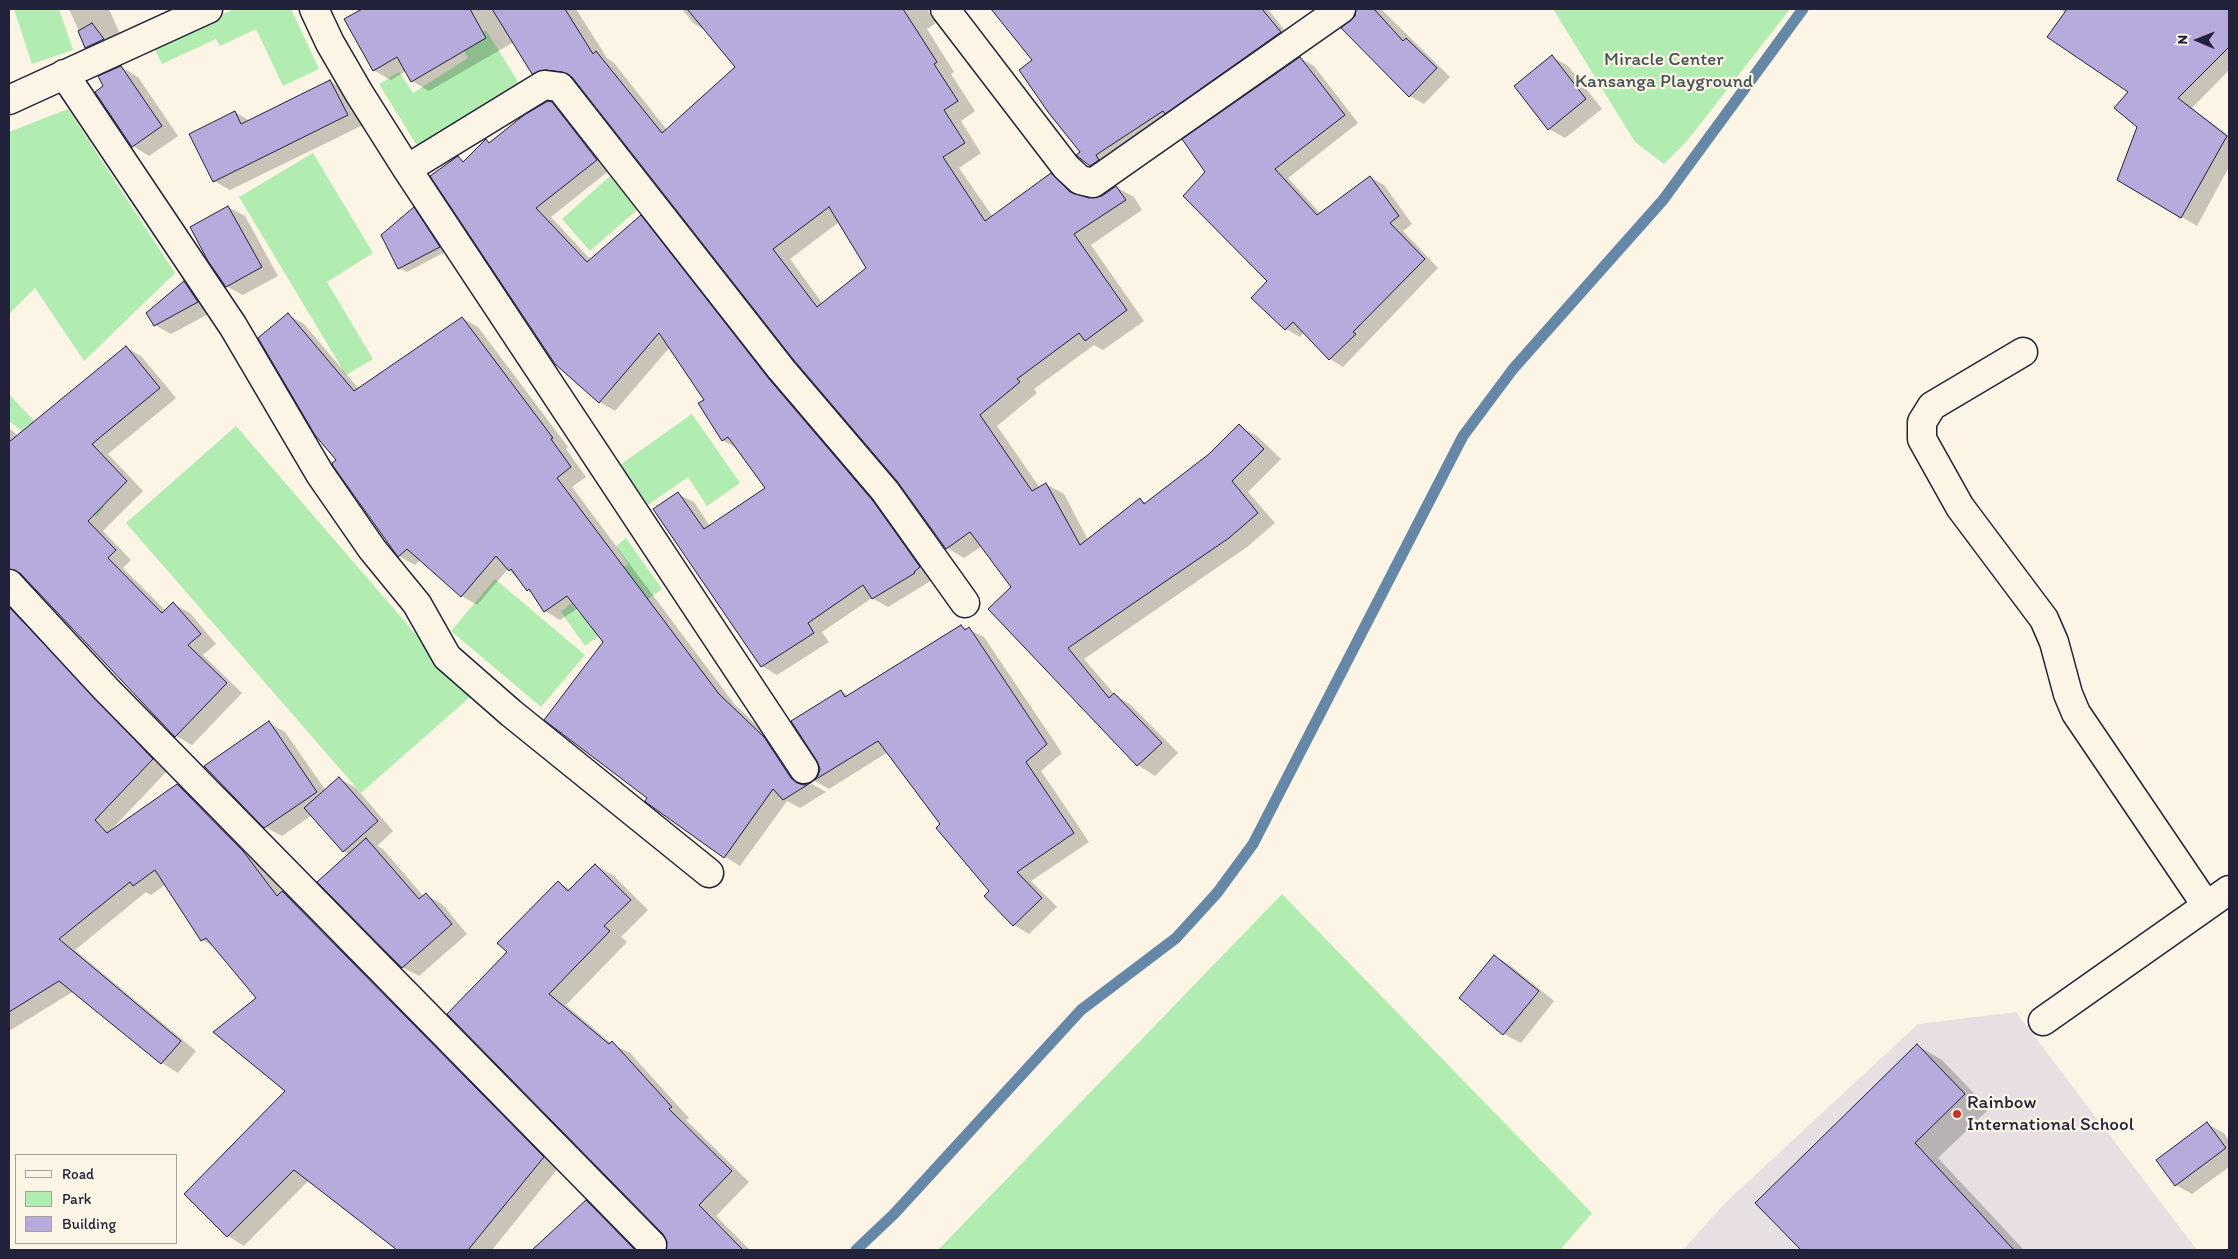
<!DOCTYPE html>
<style>
body{margin:0}
#map{position:relative;width:2238px;height:1259px;overflow:hidden;background:#fcf5e5;font-family:Itim,sans-serif}
canvas{display:block}
.frame{position:absolute;inset:0;border:10px solid #22223b;pointer-events:none}
.legend{position:absolute;left:15px;top:1154px;width:162px;height:90px;box-sizing:border-box;background:#fcf5e5;border:1px solid #a5a1a1;margin:0;padding:6px 9px;list-style:none;font-size:15px;color:#22223b}
.legend li{display:flex;align-items:center;gap:10px;height:25px}
.legend b{width:25px;border:1px solid #a5a1a1}
.north{position:absolute;left:2173px;top:15px;width:50px;height:50px;-webkit-text-stroke:4px #fcf5e5;paint-order:stroke;rotate:271deg;font-size:14px;font-weight:700;line-height:20px;text-align:center;color:#22223b}
.north::after{content:'';display:block;margin:auto;width:18px;height:22px;background:#22223b;clip-path:polygon(50% 0,100% 100%,50% 72%,0 100%)}
</style>
<div id="map">
<canvas width="2238" height="1259"></canvas>
<div class="frame"></div>
<ul class="legend">
<li><b style="height:6px;background:#fcf5e5"></b>Road</li>
<li><b style="height:14px;background:#b1ecb1"></b>Park</li>
<li><b style="height:14px;background:#b6abdc"></b>Building</li>
</ul>
<div class="north">N</div>
</div>
<script>
const g = document.querySelector('canvas').getContext('2d');
g.lineJoin = 'round';
function paint(path, color) { g.fillStyle = color; g.fill(path, 'evenodd'); }
const poly = rows => new Path2D(rows.map(r => 'M' + r).join(''));
function strokePath(path, color, width, dash) { g.strokeStyle = color; g.lineWidth = width; g.lineCap = dash ? 'butt' : 'round'; g.setLineDash(dash || []); g.stroke(path); }
function write(font, color, halo, rows, align = 'center') {
  g.font = font + ' Itim,sans-serif'; g.lineWidth = 4.5; g.setLineDash([]); g.textBaseline = 'middle'; g.strokeStyle = halo; g.fillStyle = color; for (const [text, x, y, turn = 0] of rows) {
    g.save(); g.translate(x, y); g.rotate((+turn || 0) * Math.PI / 180); g.textAlign = isNaN(turn) ? turn : align; if (halo) g.strokeText(text, 0, 0); g.fillText(text, 0, 0); g.restore();
  }
}
const built = poly([
 [2016,1012,2197,1250,1683,1250,1723,1205,1918,1024]
]);
const green = poly([
 [14,9,59,9,73,50,32,64],
 [234,9,291,9,319,69,283,86,256,29,220,46,216,39,162,64,154,47],
 [1553,9,1790,9,1687,141,1664,164,1635,142],
 [486,30,520,85,419,149,379,84,399,72,413,93,468,58,461,46],
 [68,109,175,273,84,361,35,288,9,314,9,132],
 [313,153,373,253,327,282,373,359,346,375,239,197],
 [610,176,638,209,590,251,562,219],
 [9,394,81,472,80,479,104,507,96,517,28,436,9,421],
 [692,414,740,483,707,506,688,477,648,505,620,465],
 [236,426,470,697,361,793,126,523],
 [626,538,662,589,585,646,561,612,571,603,580,615,605,597,598,586,628,564,616,546],
 [495,579,585,655,541,707,451,631],
 [1282,894,1592,1213,1560,1250,938,1250]
]);
const shadow = poly([
 [69,9,109,9,120,34,108,40,111,44,94,52,86,47],
 [364,9,576,9,607,58,614,63,667,130,737,67,707,31,693,23,682,9,927,9,936,23,927,29,954,72,951,74,975,111,961,121,981,153,959,168,993,217,1051,175,1069,185,1081,197,1089,200,1102,197,1116,187,1134,197,1142,210,1091,245,1144,321,1103,350,1094,345,1034,389,1037,393,997,426,1040,488,1046,484,1064,494,1088,540,1140,500,1146,503,1210,455,1239,426,1257,436,1281,459,1248,492,1275,523,1247,547,1084,659,1115,695,1131,705,1178,753,1155,776,1138,765,990,609,1013,587,982,546,964,558,947,548,898,480,576,80,564,79,551,83,533,73,514,42,429,91,412,81,406,71,391,80,373,70,345,20],
 [839,222,867,269,823,304,790,259],
 [993,9,1268,9,1292,40,1103,173,1090,165,1034,60],
 [1357,9,1381,9,1450,77,1424,104,1410,96,1356,16],
 [2061,9,2229,9,2229,70,2192,108,2228,135,2229,134,2229,167,2197,226,2118,179,2139,127,2130,92],
 [1552,57,1568,66,1602,109,1565,138,1549,129],
 [1300,58,1314,66,1358,123,1288,178,1321,214,1370,177,1384,185,1412,224,1403,231,1438,268,1343,367,1330,359,1304,332,1300,337,1286,329,1268,281,1206,172],
 [121,67,138,77,178,136,149,156,133,146,104,87],
 [330,81,346,91,363,125,230,190,214,181,235,112,250,121],
 [551,103,567,112,611,169,551,217,591,260,641,217,656,226,888,511,935,576,929,582,888,607,872,598,822,632,829,642,777,675,762,666,655,510,678,494,694,502,710,526,766,488,738,449,722,440,705,400,670,347,615,411,600,402,556,363,458,158,465,162,486,141,491,144],
 [228,207,245,216,278,276,243,295,226,286],
 [414,209,422,213,447,251,407,272,399,268],
 [184,283,201,292,214,311,171,334,155,325],
 [288,315,304,324,359,389,462,318,478,327,568,447,566,449,586,477,572,487,735,705,780,747,805,786,812,784,826,792,800,808,787,801,740,866,725,857,648,798,605,642,578,608,560,620,545,611,532,593,508,569,477,605,462,596,421,559,415,565,399,556,337,460],
 [126,347,142,357,176,398,108,454,143,491,103,531,131,560,123,568,166,611,174,604,190,613,216,644,203,655,242,693,192,745,176,736,26,578,15,582,169,769,111,830,177,785,194,795,260,862,282,892,299,902,559,1167,492,1250,412,1250,309,1180,244,1246,228,1236,287,1091,258,998,216,948,202,940,166,884,151,895,146,892,75,950,196,1051,178,1073,162,1063,74,991,9,1031,9,428,18,436],
 [961,626,984,637,1062,753,1041,771,1089,842,1031,881,1057,907,1029,934,1014,925,888,752,829,789,815,781,819,776,841,691,849,696],
 [269,723,285,732,326,791,340,779,356,788,393,831,377,846,383,849,424,897,426,895,442,904,467,934,419,976,402,967,350,855,343,851,312,815,282,836,265,827],
 [595,865,613,875,648,910,621,937,627,942,566,1005,612,1044,630,1053,689,1118,686,1120,749,1182,716,1216,750,1250,668,1250,668,1240,508,952,558,882,571,890],
 [1495,956,1511,966,1554,1001,1521,1043,1504,1034],
 [1918,1046,1942,1060,1989,1109,1938,1158,2024,1250,1803,1250,1757,1203],
 [2207,1124,2224,1133,2229,1141,2229,1167,2192,1194,2176,1185],
 [586,1201,604,1212,642,1250,534,1250]
]);
const stream = poly([
 [856,1250,894,1214,1081,1010,1176,938,1217,893,1253,844,1463,436,1513,369,1663,200,1803,9]
]);
const building = poly([
 [362,9,470,9,486,38,411,82,397,57,373,71,344,19,362,9],
 [492,9,565,9,593,54,596,51,662,133,735,67,687,9,903,9,937,62,934,64,958,101,944,110,965,143,943,157,985,221,1051,173,1070,192,1089,198,1102,196,1116,186,1126,200,1074,234,1127,310,1085,341,1079,333,1017,379,1020,382,980,415,1032,491,1046,483,1080,545,1140,498,1144,504,1209,454,1239,424,1264,449,1232,481,1258,513,1229,538,1068,648,1109,698,1114,693,1162,743,1137,766,988,609,1011,587,970,532,946,549,897,481,793,359,572,77,562,72,546,70,532,74,492,9],
 [829,207,866,268,817,307,773,249,829,207],
 [991,9,1262,9,1281,32,1165,114,1163,111,1096,155,1099,160,1090,166,1076,155,1080,152,1048,112,1019,70,1032,60,991,9],
 [1356,9,1374,9,1403,41,1406,38,1437,68,1409,97,1341,28,1355,16,1356,9],
 [2067,9,2229,9,2229,47,2178,98,2227,136,2181,218,2117,180,2137,127,2114,108,2128,92,2047,37,2067,9],
 [92,23,104,39,85,48,78,31,92,23],
 [1552,55,1586,99,1548,130,1514,86,1552,55],
 [1300,57,1345,115,1275,169,1317,215,1370,176,1399,216,1390,223,1425,259,1353,332,1356,334,1329,360,1293,322,1285,330,1251,298,1267,281,1183,196,1205,172,1182,139,1300,57],
 [121,66,162,126,132,147,95,92,103,86,98,76,121,66],
 [330,80,348,115,213,182,189,134,235,111,241,124,330,80],
 [548,101,552,102,597,160,536,208,587,262,641,215,769,379,873,501,920,567,914,572,915,573,872,599,863,585,808,623,814,633,761,667,653,509,678,492,704,529,765,488,728,437,722,441,698,403,704,400,659,333,599,403,555,364,430,176,458,156,463,162,486,139,489,143,524,115,548,101],
 [228,206,262,267,226,287,208,261,190,227,228,206],
 [414,207,440,247,398,269,381,235,414,207],
 [184,281,198,302,154,326,146,313,184,281],
 [288,313,354,391,462,317,553,438,551,439,571,467,557,478,719,694,764,737,791,778,797,783,804,785,812,782,783,800,773,789,724,858,647,803,645,801,647,798,544,720,603,642,567,596,544,612,529,589,527,591,511,569,509,571,496,556,461,597,407,549,398,557,333,466,332,463,336,460,315,435,258,338,288,313],
 [126,346,160,388,92,444,127,481,88,521,116,550,108,558,162,613,173,602,201,634,188,645,227,683,175,737,20,573,9,569,9,442,126,346],
 [9,607,153,759,95,820,107,833,177,784,243,851,277,896,282,891,544,1157,468,1250,397,1250,294,1170,227,1237,184,1194,285,1091,213,1032,256,998,206,938,201,941,155,870,133,886,130,882,59,939,181,1041,161,1064,59,981,9,1012,9,607],
 [961,625,965,630,969,627,1047,744,1026,762,1074,833,1017,872,1042,898,1013,926,984,896,989,891,936,828,940,824,878,741,813,781,818,776,820,769,817,761,791,721,841,690,845,697,961,625],
 [269,721,317,792,264,828,204,766,269,721],
 [339,777,378,821,343,852,304,808,339,777],
 [366,838,419,899,426,893,452,924,402,968,317,882,366,838],
 [595,864,631,900,604,926,610,931,549,994,609,1044,612,1041,672,1107,669,1109,732,1171,699,1205,743,1250,666,1250,667,1242,663,1234,447,1014,507,952,497,943,558,881,568,891,595,864],
 [1494,955,1539,991,1503,1035,1459,998,1494,955],
 [1917,1044,1965,1094,1915,1143,2014,1250,1801,1250,1755,1203,1917,1044],
 [2207,1122,2226,1148,2175,1186,2156,1160,2207,1122],
 [586,1200,635,1250,532,1250,586,1200]
]);
const minor = poly([
 [314,9,330,43,359,93,407,169,804,769],
 [945,9,1066,167,1080,180,1093,183,1341,9],
 [64,74,233,326,320,474,372,549,417,604,447,657,511,713,709,873],
 [9,100,208,9],
 [407,169,544,85,560,87,781,369,885,491,965,603],
 [2023,352,1932,406,1922,422,1922,439,1960,507,2044,619,2054,642,2068,694,2076,713,2206,905],
 [9,584,106,689,652,1245],
 [2043,1021,2229,890]
]);
const markers = [
 [1957,1114,5,"#c8321e"]
];
const parkNames = [
 ["Miracle Center",1664,60],
 ["Kansanga Playground",1664,82]
];
const poiNames = [
 ["Rainbow",1967,1103],
 ["International School",1967,1125]
];
paint(built, '#e7dfe2');
paint(green, '#b1ecb1');
paint(shadow, '#0003');
strokePath(stream, '#6587a8', 11);
paint(building, '#b6abdc');
strokePath(building, '#22223b', 1);
strokePath(minor, '#22223b', 31);
strokePath(minor, '#fcf5e5', 28);
for (const [x, y, r, color] of markers) { const dot = new Path2D(); dot.arc(x, y, r, 0, 2 * Math.PI); g.fillStyle = color; g.fill(dot); strokePath(dot, '#fcf5e5', 2); }
write('19px', '#465458', '#fcf5e5', parkNames);
write('19px', '#22223b', '#fcf5e5', poiNames, 'left');
</script>
